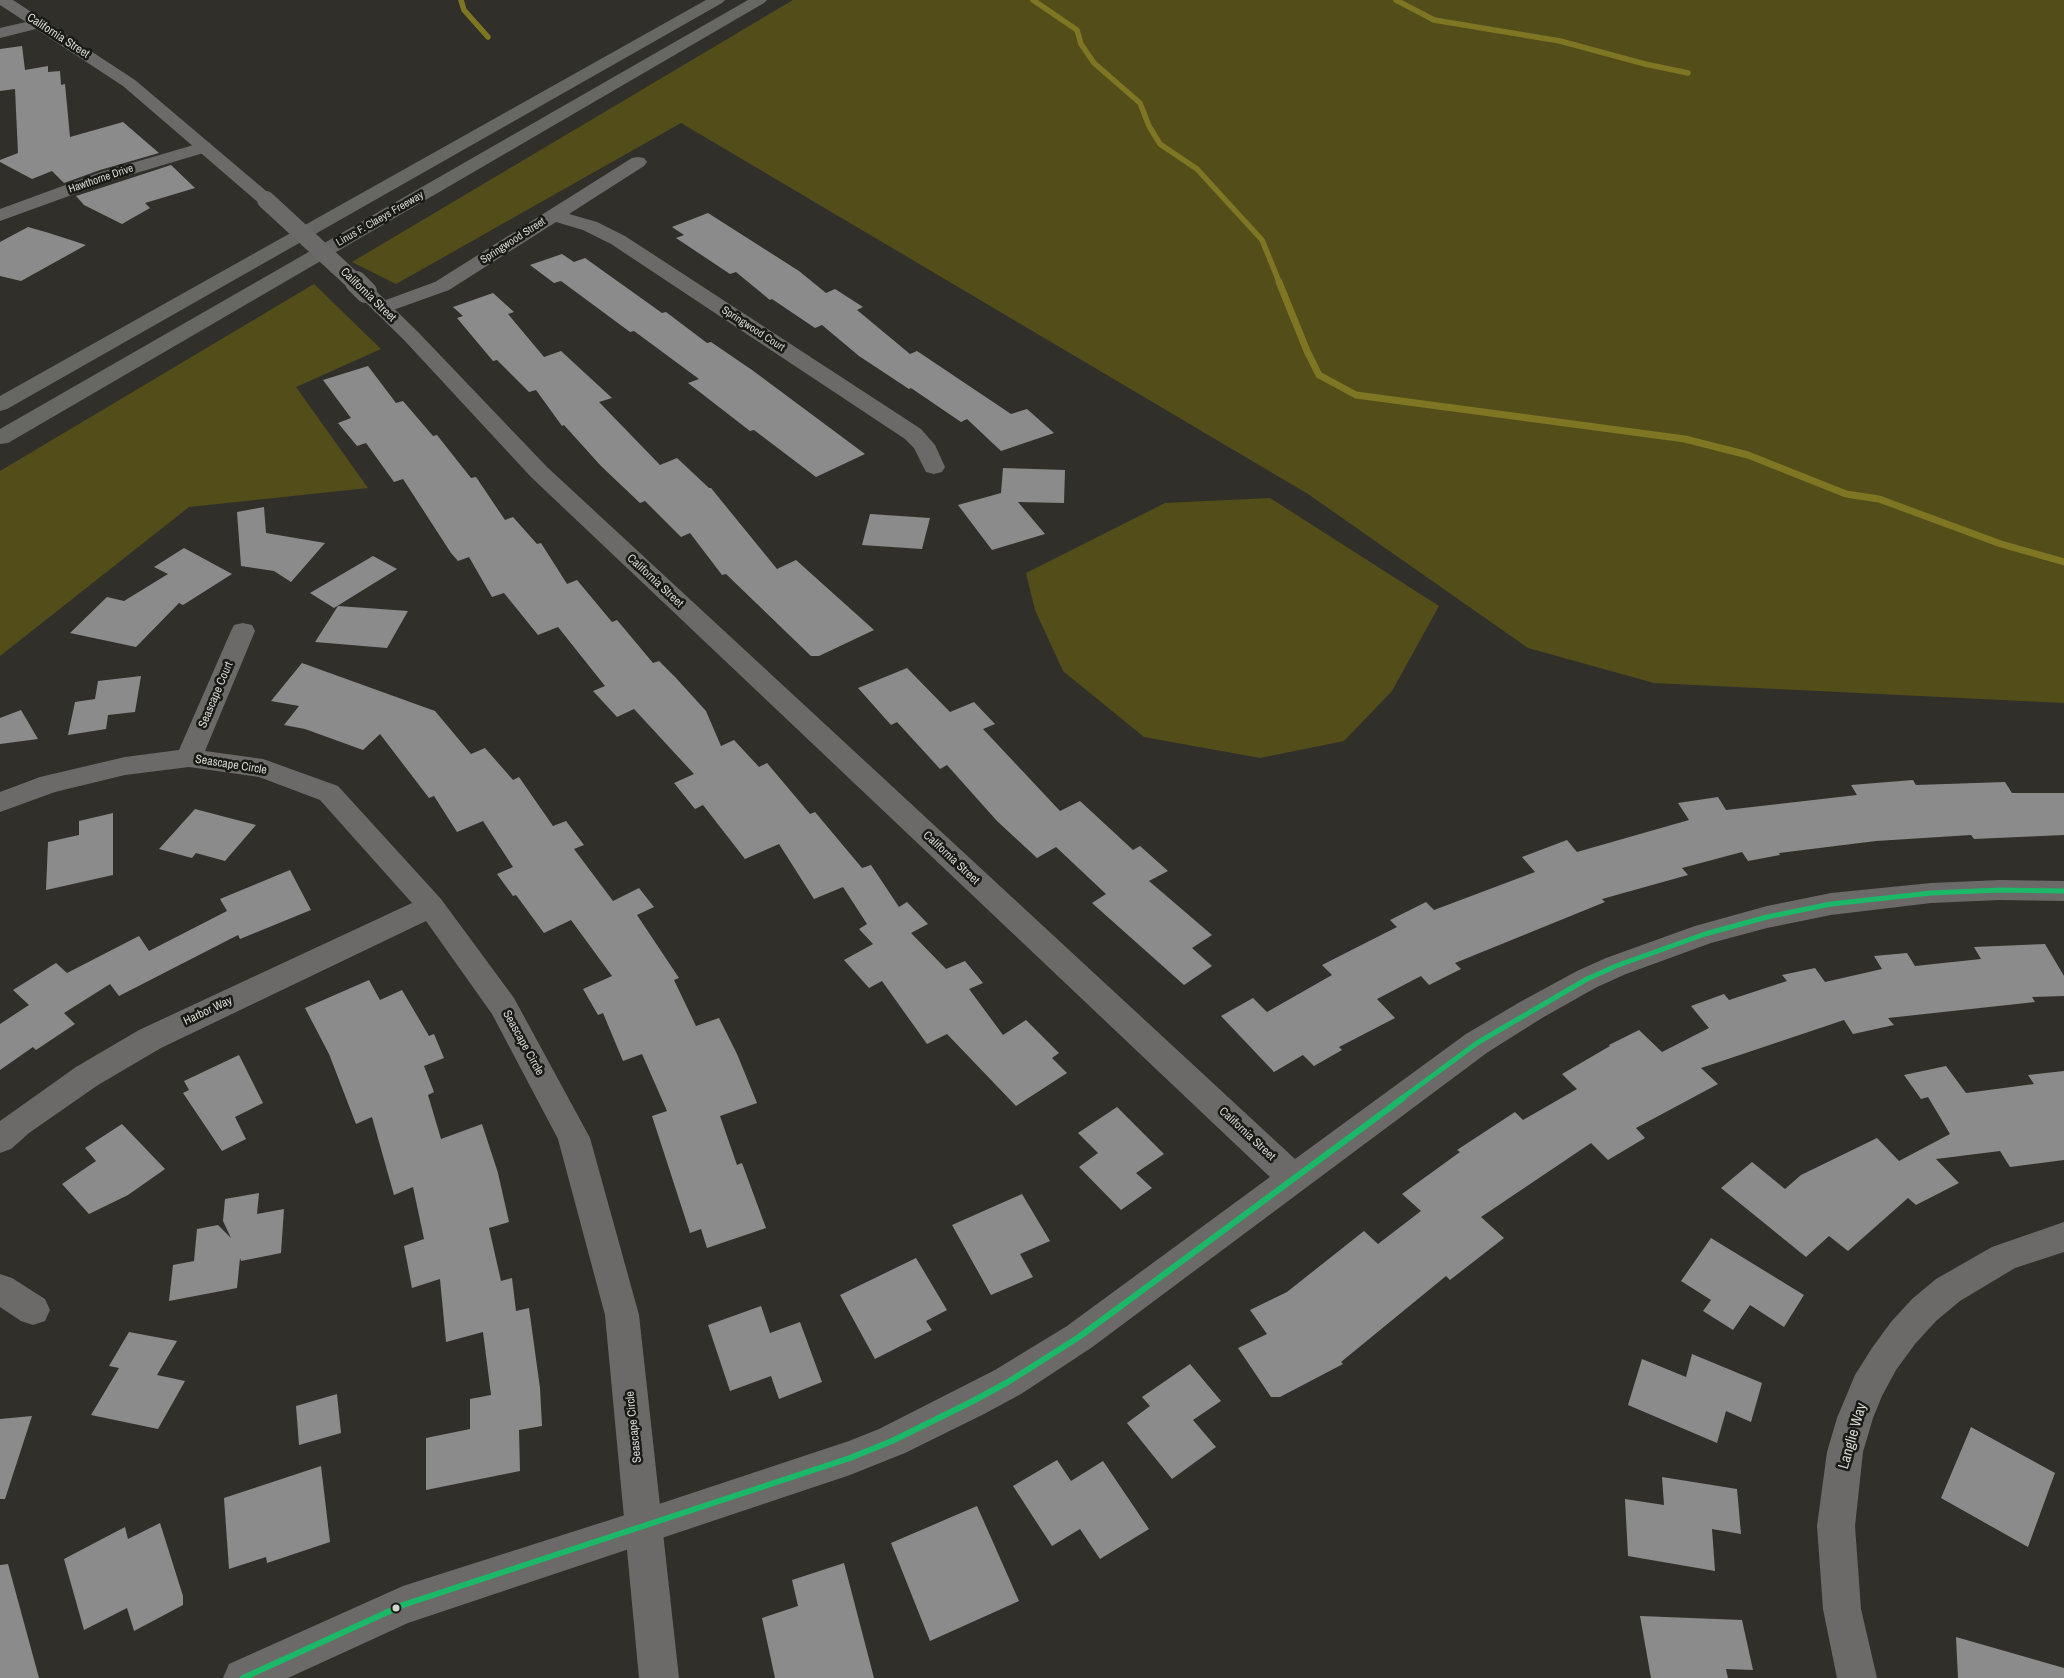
<!DOCTYPE html>
<style>
body{margin:0}
canvas{display:block;background:#302f2a}
</style>
<canvas width="2064" height="1678"></canvas>
<script>
const g = document.querySelector('canvas').getContext('2d');
g.lineJoin = 'round';
function paint(path, color) { g.fillStyle = color; g.fill(path, 'evenodd'); }
const poly = rows => new Path2D(rows.map(r => 'M' + r).join(''));
function strokePath(path, color, width, dash) { g.strokeStyle = color; g.lineWidth = width; g.lineCap = dash ? 'butt' : 'round'; g.setLineDash(dash || []); g.stroke(path); }
function write(font, color, halo, rows, align = 'center') {
  g.font = font + ' "Archivo Narrow",sans-serif'; g.lineWidth = 5; g.setLineDash([]); g.textBaseline = 'middle'; g.strokeStyle = halo; g.fillStyle = color; for (const [text, x, y, turn = 0] of rows) {
    g.save(); g.translate(x, y); g.rotate((+turn || 0) * Math.PI / 180); g.textAlign = isNaN(turn) ? turn : align; if (halo) g.strokeText(text, 0, 0); g.fillText(text, 0, 0); g.restore();
  }
}
const green = poly([
 [793,0,2064,0,2064,703,1654,683,1528,648,1308,494,681,123,396,284,352,262],
 [314,284,381,349,296,387,368,488,189,507,0,656,0,471],
 [1270,498,1439,606,1392,691,1344,741,1260,758,1144,737,1063,671,1035,610,1026,573,1165,503]
]);
const streamFar1 = poly([
 [461,0,464,10,488,37],
 [1033,0,1077,30,1081,44,1094,63,1140,103,1149,126,1160,144,1197,169,1262,240,1280,284],
 [1396,0,1434,20,1560,41,1645,64,1688,73]
]);
const stream = poly([
 [1279,282,1307,351,1319,375,1356,395,1685,439,1748,455,1846,494,1879,499,2001,544,2064,562]
]);
const building = poly([
 [22,46,25,70,48,66,48,72,60,71,61,85,65,84,70,137,123,122,159,153,100,170,64,183,52,171,32,179,0,162,0,160,18,153,15,89,0,91,0,49],
 [171,165,195,188,145,203,150,208,122,224,84,205,76,196],
 [708,213,799,271,826,293,835,289,863,307,857,310,910,354,917,351,1011,414,1027,409,1054,433,1001,451,967,419,961,422,911,388,909,389,859,356,822,325,815,328,772,299,770,300,736,272,730,274,676,238,684,235,672,227],
 [28,227,49,233,86,245,21,281,0,276,0,242],
 [562,254,574,262,585,258,662,313,666,312,707,343,711,342,752,370,865,454,816,477,754,430,750,431,688,383,699,379,634,331,630,332,561,281,554,283,530,265],
 [493,293,514,312,508,314,544,357,561,351,612,398,599,402,660,465,677,458,709,488,711,488,777,569,796,560,874,630,819,656,811,656,726,574,722,575,690,533,681,537,645,501,640,503,601,466,564,425,562,426,536,390,529,392,497,360,493,361,457,318,463,316,453,307],
 [368,366,396,403,403,401,433,436,437,435,471,478,476,477,505,520,513,517,537,544,541,543,567,584,577,580,612,622,617,620,653,663,659,661,676,678,706,711,721,746,734,740,759,767,767,763,810,814,815,812,862,868,871,865,899,907,907,902,928,924,911,933,946,969,965,961,983,983,969,989,1003,1035,1026,1020,1059,1053,1052,1058,1067,1073,1016,1106,947,1034,927,1044,882,981,869,988,844,960,873,944,859,929,867,924,843,887,814,899,779,844,745,859,703,805,695,809,674,783,694,774,634,709,617,717,593,691,605,686,558,627,538,635,504,593,492,597,469,557,458,561,451,553,403,479,394,482,366,443,357,446,338,423,351,418,323,380],
 [1003,468,1065,470,1064,503,1018,502,1045,534,992,550,958,505,1001,493],
 [264,507,266,533,325,543,291,582,274,571,241,566,237,512],
 [870,514,930,518,922,549,862,545],
 [184,548,232,574,183,605,179,603,136,647,70,633,107,597,124,601,168,574,154,567],
 [373,556,397,569,334,608,310,593],
 [338,606,408,611,387,648,315,642],
 [302,663,435,711,471,754,485,748,513,780,519,777,553,826,566,821,584,845,574,849,613,901,639,888,654,907,637,915,679,978,674,980,696,1026,719,1018,737,1054,757,1103,720,1116,737,1165,742,1163,766,1228,707,1248,701,1229,690,1233,652,1116,667,1111,642,1054,623,1061,603,1013,598,1015,583,989,612,976,571,920,544,933,516,895,513,896,497,874,513,867,483,821,457,832,434,796,429,798,380,734,363,750,305,729,284,725,299,706,271,701],
 [907,668,950,712,974,702,995,724,983,729,1060,811,1080,801,1133,850,1140,846,1168,871,1149,881,1212,935,1192,948,1212,966,1184,985,1092,903,1106,894,1056,847,1037,858,997,821,947,765,940,769,897,722,891,725,858,688],
 [141,676,135,712,108,715,106,729,68,735,75,702,95,699,98,681],
 [21,710,38,739,0,744,0,718],
 [1913,780,1916,785,2005,782,2012,793,2064,793,2064,835,1974,839,1971,835,1876,841,1779,853,1780,855,1748,861,1742,852,1682,868,1688,875,1602,899,1605,902,1455,963,1461,969,1429,985,1421,976,1377,999,1395,1018,1339,1047,1342,1050,1314,1066,1303,1055,1274,1072,1221,1016,1253,998,1267,1012,1332,975,1322,965,1397,927,1390,920,1426,902,1434,910,1535,872,1522,857,1567,840,1577,852,1689,820,1678,803,1718,797,1726,810,1857,795,1851,785],
 [195,809,256,825,225,861,196,853,192,858,159,849],
 [113,813,113,875,46,890,48,842,79,835,79,821],
 [290,870,311,910,240,939,238,935,119,996,110,984,64,1013,75,1024,36,1050,33,1047,0,1070,0,1024,29,1005,13,990,56,963,67,973,139,936,149,951,227,911,220,899],
 [2045,944,2064,976,2064,996,2032,997,2035,1002,1888,1018,1894,1025,1853,1034,1844,1020,1701,1068,1718,1084,1636,1128,1645,1138,1608,1160,1591,1143,1481,1217,1504,1238,1450,1280,1446,1276,1341,1362,1343,1364,1280,1397,1271,1397,1238,1348,1267,1334,1250,1310,1287,1292,1364,1231,1378,1244,1421,1211,1402,1194,1460,1152,1457,1150,1515,1112,1523,1120,1577,1089,1562,1074,1610,1046,1609,1045,1639,1030,1662,1052,1709,1028,1691,1006,1724,994,1729,1000,1787,981,1782,975,1815,968,1825,982,1882,969,1874,956,1907,953,1915,966,1981,959,1974,947],
 [369,980,380,1000,402,990,429,1036,434,1034,444,1058,424,1066,434,1092,428,1095,441,1139,482,1124,498,1173,509,1222,489,1228,501,1281,512,1278,516,1311,529,1308,540,1388,542,1426,519,1430,520,1471,426,1490,426,1438,470,1429,470,1399,491,1395,483,1332,446,1342,440,1279,412,1288,404,1246,424,1239,413,1187,394,1195,372,1117,356,1124,329,1054,305,1008],
 [239,1055,263,1103,235,1117,246,1139,222,1151,183,1093,189,1090,184,1081],
 [1946,1066,1966,1093,2034,1084,2028,1075,2064,1071,2064,1160,2010,1167,2000,1151,1936,1159,1959,1183,1916,1205,1908,1198,1848,1251,1829,1236,1806,1257,1721,1188,1752,1162,1785,1189,1801,1175,1877,1138,1899,1161,1950,1134,1928,1097,1921,1099,1904,1075],
 [1117,1107,1164,1154,1136,1173,1152,1188,1121,1210,1079,1167,1098,1153,1078,1133],
 [122,1124,165,1169,128,1195,89,1214,62,1184,96,1161,85,1148],
 [259,1193,257,1214,284,1209,281,1253,241,1261,240,1258,237,1288,169,1301,173,1265,194,1261,197,1229,218,1225,231,1238,223,1221,225,1199],
 [1022,1194,1050,1241,1020,1254,1033,1277,991,1295,952,1225],
 [1711,1238,1804,1295,1784,1327,1750,1305,1733,1330,1703,1311,1711,1300,1681,1281],
 [916,1258,947,1310,926,1321,932,1330,875,1359,840,1295],
 [761,1306,770,1333,800,1322,822,1382,779,1399,771,1376,730,1391,708,1325],
 [129,1332,177,1341,157,1375,185,1381,158,1429,91,1415,119,1368,109,1366],
 [1692,1354,1762,1383,1751,1422,1726,1411,1717,1443,1628,1405,1642,1359,1686,1377],
 [1190,1364,1221,1401,1193,1420,1216,1447,1172,1479,1127,1423,1150,1406,1142,1397],
 [337,1394,341,1433,299,1445,296,1406],
 [32,1416,5,1499,0,1499,0,1419],
 [1971,1427,2055,1473,2028,1547,1941,1498],
 [1057,1460,1071,1481,1103,1461,1149,1529,1100,1559,1080,1529,1052,1546,1013,1486],
 [321,1466,330,1542,267,1563,266,1557,229,1569,224,1498],
 [1662,1477,1737,1489,1741,1534,1712,1529,1715,1571,1628,1556,1625,1499,1664,1505],
 [977,1506,1019,1601,930,1641,891,1543],
 [160,1523,183,1596,183,1605,134,1631,127,1608,84,1630,64,1559,125,1527,128,1539],
 [844,1563,874,1678,775,1678,762,1618,798,1606,792,1580],
 [8,1564,39,1678,0,1678,0,1565],
 [1640,1616,1742,1620,1753,1670,1726,1669,1728,1678,1651,1678],
 [1956,1637,2064,1668,2064,1678,1958,1678]
]);
const minor = poly([
 [204,142,210,143,213,147,210,151,113,180,0,221,0,209,101,172,204,142],
 [638,157,644,158,647,162,644,166,569,214,597,222,625,236,921,429,935,445,945,467,942,472,934,474,926,472,914,448,905,439,611,244,583,230,556,222,449,290,382,314,375,312,372,308,375,304,435,282,632,158,638,157],
 [243,623,252,625,255,631,205,751,263,759,338,786,441,899,514,998,590,1138,639,1315,679,1678,639,1678,605,1315,558,1139,492,1014,426,921,161,1048,98,1085,29,1133,11,1149,0,1153,0,1121,76,1067,139,1030,412,903,320,800,259,777,189,767,125,775,55,792,0,812,0,792,40,777,125,757,179,750,231,631,234,625,243,623],
 [2064,1222,2064,1252,2015,1268,1960,1301,1936,1321,1915,1344,1896,1370,1882,1396,1873,1418,1863,1452,1855,1526,1861,1609,1877,1678,1837,1678,1823,1609,1817,1526,1827,1452,1837,1418,1855,1375,1872,1348,1891,1322,1912,1299,1936,1279,1992,1247,2064,1222],
 [0,1274,12,1278,45,1299,50,1310,45,1321,33,1325,21,1321,0,1307,0,1274]
]);
const tertiary = poly([
 [0,0,13,0,135,80,272,196,275,200,272,204,266,205,260,204,123,86,36,29,0,38,0,28,26,22,0,5,0,0],
 [366,286,373,288,418,332,547,467,1295,1159,1466,1034,1520,1002,1577,971,1606,958,1695,926,1767,906,1831,893,1931,883,2000,880,2064,881,2064,901,2000,900,1931,903,1831,915,1767,928,1711,943,1626,974,1597,987,1542,1018,1488,1052,1091,1348,1021,1394,984,1414,905,1453,850,1475,408,1623,288,1678,223,1678,229,1664,403,1586,644,1509,849,1441,879,1429,995,1370,1067,1326,1270,1177,531,477,404,340,359,296,356,292,359,288,366,286]
]);
const motorway = poly([
 [706,0,725,0,722,3,7,409,0,411,0,396,706,0],
 [748,0,767,0,764,3,8,443,0,444,0,429,748,0]
]);
const tertiaryBridgeFar1 = poly([
 [266,200,357,284]
]);
const tertiaryBridge = poly([
 [356,282,366,292]
]);
const bus1Far1 = poly([
 [1401,1099,1477,1043,1587,979,1616,966,1705,934,1767,917,1831,904,1931,893,2000,890,2064,891]
]);
const bus1 = poly([
 [243,1678,403,1605,850,1458,892,1441,971,1402,1008,1382,1079,1337,1403,1098]
]);
const markers = [
 [396,1608,4.5,"#d6d6d0"]
];
const farStreetnames = [
 ["Hawthorne Drive",101,179,-19],
 ["Linus F. Claeys Freeway",380,219,-30],
 ["Springwood Street",513,241,-33],
 ["Springwood Court",753,329,33]
];
const streetNames = [
 ["California Street",58,36,33],
 ["California Street",368,295,44],
 ["California Street",655,581,43],
 ["Seascape Court",216,695,-67],
 ["Seascape Circle",231,765,9],
 ["California Street",951,858,43],
 ["Harbor Way",208,1011,-25],
 ["Seascape Circle",523,1043,61],
 ["California Street",1247,1134,43],
 ["Seascape Circle",634,1427,-96]
];
const nearStreetnames = [
 ["Langlie Way",1853,1436,-74]
];
paint(green, '#534d19');
strokePath(streamFar1, '#7e7622', 5.5);
strokePath(stream, '#7e7622', 7);
paint(building, '#8b8b8b');
paint(minor, '#6b6a69');
paint(tertiary, '#6b6a69');
paint(motorway, '#676764');
strokePath(tertiaryBridgeFar1, '#6b6a69', 18);
strokePath(tertiaryBridge, '#6b6a69', 22);
strokePath(bus1Far1, '#1ab867', 5);
strokePath(bus1, '#1ab867', 6);
for (const [x, y, r, color] of markers) { const dot = new Path2D(); dot.arc(x, y, r, 0, 2 * Math.PI); g.fillStyle = color; g.fill(dot); strokePath(dot, '#191915', 2); }
write('11px', '#d6d6d0', '#191915', farStreetnames);
write('12px', '#d6d6d0', '#191915', streetNames);
write('15px', '#d6d6d0', '#191915', nearStreetnames);
</script>
